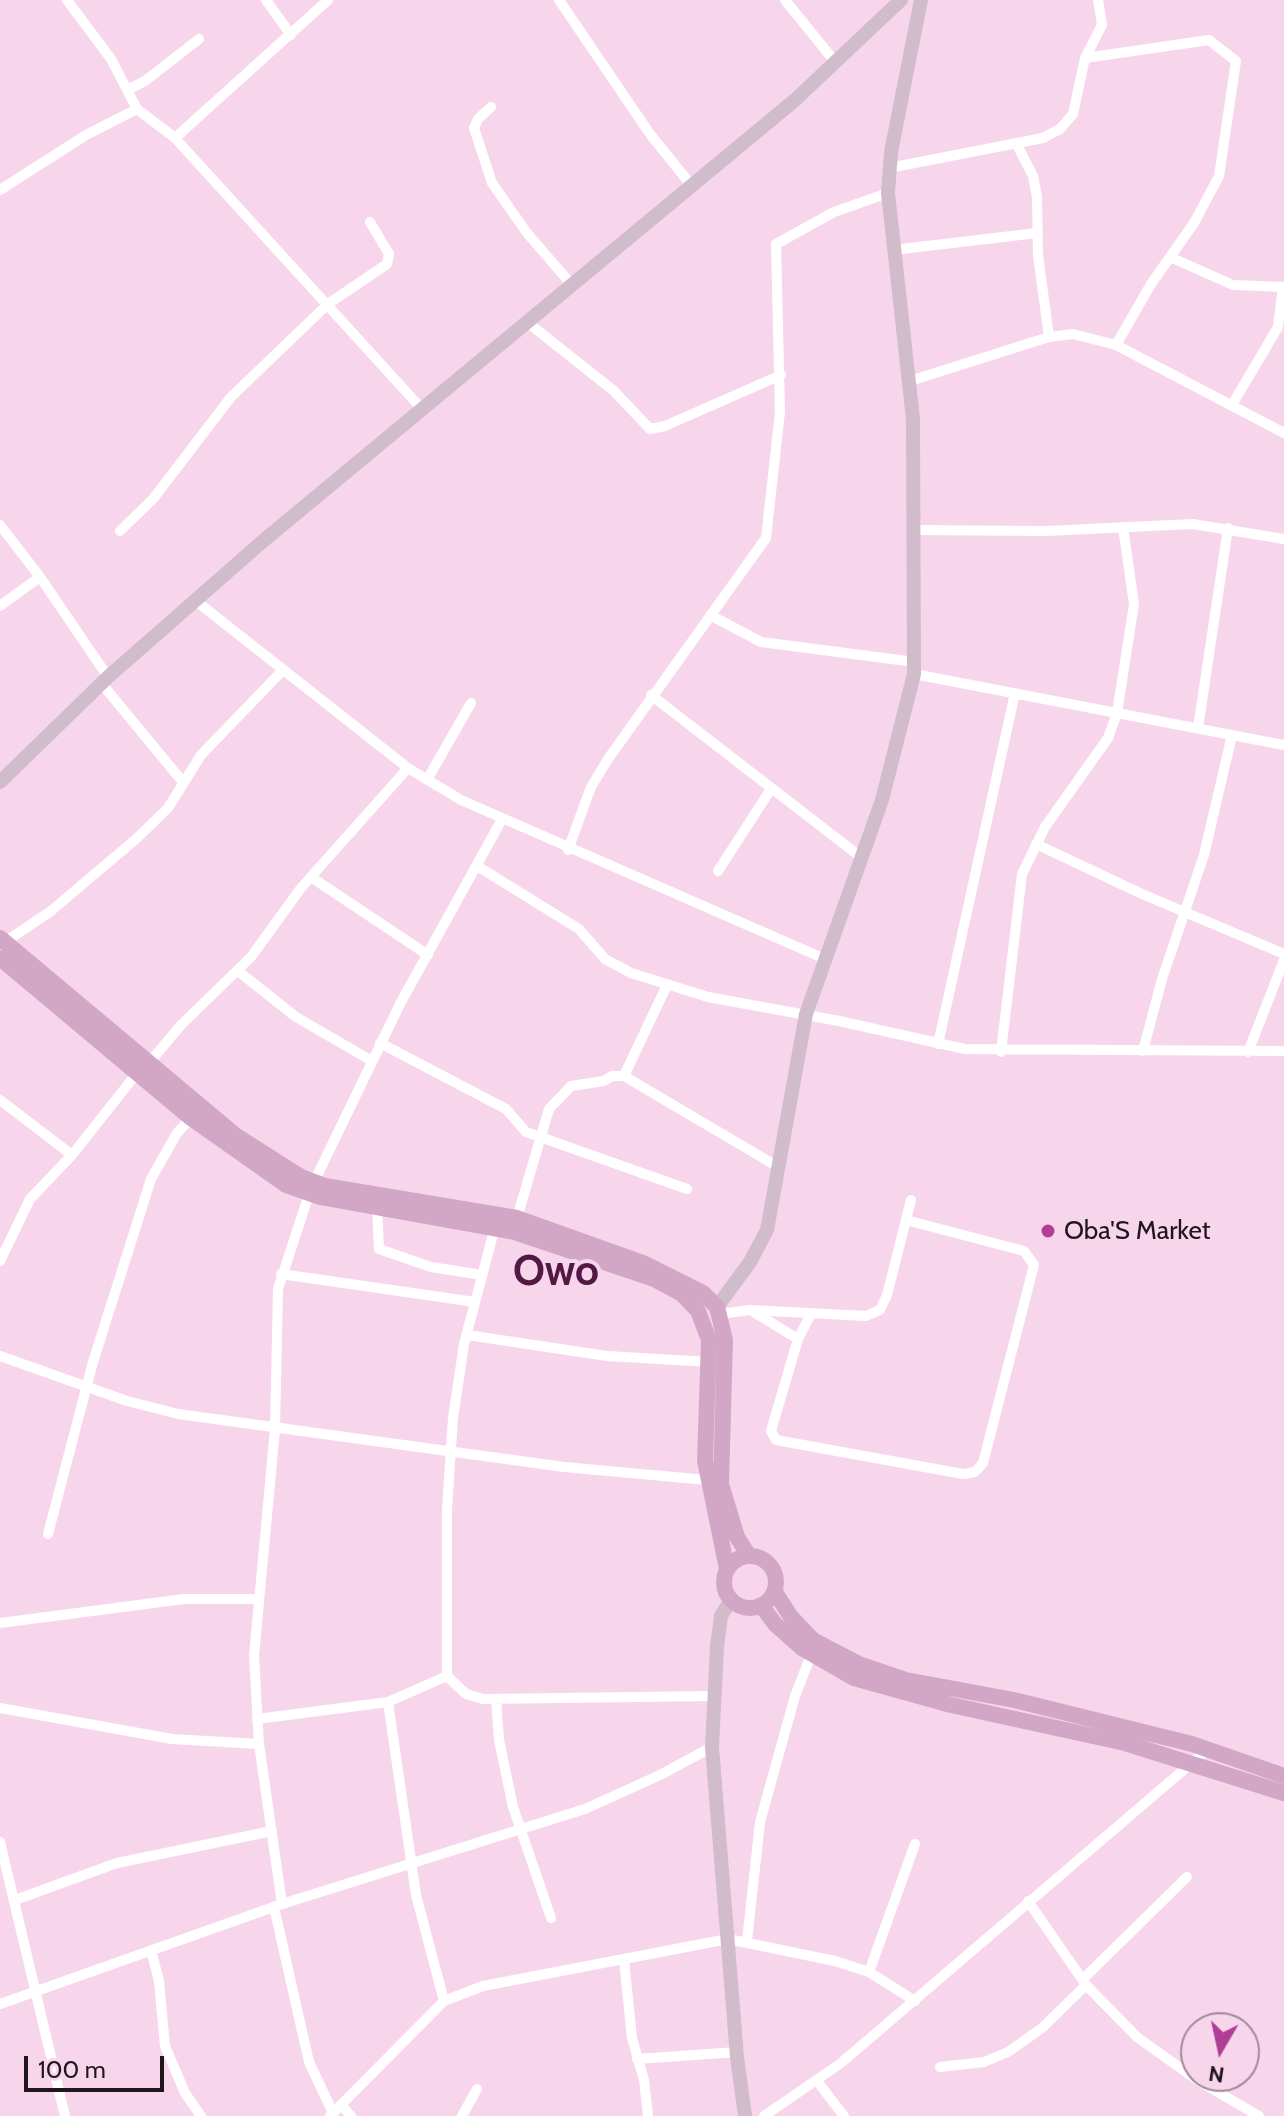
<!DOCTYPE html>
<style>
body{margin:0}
#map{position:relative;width:1284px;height:2116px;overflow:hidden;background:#f7d6ec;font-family:Cabin,sans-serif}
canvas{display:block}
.north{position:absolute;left:1180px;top:2012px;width:80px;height:80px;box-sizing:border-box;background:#f7d6ec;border:2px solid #a18999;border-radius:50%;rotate:189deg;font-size:22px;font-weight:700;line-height:32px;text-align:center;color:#20151d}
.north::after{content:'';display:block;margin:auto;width:28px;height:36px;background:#b03d96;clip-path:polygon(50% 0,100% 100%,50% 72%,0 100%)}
.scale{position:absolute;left:24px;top:2056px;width:140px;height:36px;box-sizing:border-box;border:4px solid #20151d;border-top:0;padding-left:10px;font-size:24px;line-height:28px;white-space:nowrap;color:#20151d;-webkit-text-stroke:6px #f7d6ec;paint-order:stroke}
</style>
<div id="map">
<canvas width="1284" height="2116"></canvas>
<div class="north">N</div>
<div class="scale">100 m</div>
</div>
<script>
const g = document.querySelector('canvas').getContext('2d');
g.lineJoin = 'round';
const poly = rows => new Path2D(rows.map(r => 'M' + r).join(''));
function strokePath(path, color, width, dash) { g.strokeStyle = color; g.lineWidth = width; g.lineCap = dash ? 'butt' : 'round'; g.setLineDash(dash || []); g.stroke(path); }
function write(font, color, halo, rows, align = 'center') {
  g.font = font + ' Cabin,sans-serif'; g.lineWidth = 8; g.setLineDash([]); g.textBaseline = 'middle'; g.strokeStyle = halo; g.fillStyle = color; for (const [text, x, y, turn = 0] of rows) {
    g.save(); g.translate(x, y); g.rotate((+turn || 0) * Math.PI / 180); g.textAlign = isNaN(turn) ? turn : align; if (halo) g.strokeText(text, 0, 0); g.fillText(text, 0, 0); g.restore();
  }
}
const street = poly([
 [67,0,111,59,137,109,175,138,421,408],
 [266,0,291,35],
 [559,0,650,134,691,185],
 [785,0,836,63],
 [1085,58,1209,40,1236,61,1219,176,1194,223,1151,284,1116,345],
 [127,90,145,81,199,39],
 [491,107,478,119,474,128,492,183,527,233,571,284],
 [175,138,328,0],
 [1016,143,1033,176,1037,197,1038,255,1049,337],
 [889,168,1043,138,1060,129,1073,114,1085,58,1102,25,1098,0],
 [0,190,86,135,137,109],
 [893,250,1037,233],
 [1170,257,1233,285,1284,287],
 [527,322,614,391,650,429,665,426,781,375],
 [910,381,1049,337,1073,334,1116,345,1284,433],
 [1232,405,1278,327,1283,287],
 [0,525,40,577,108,677],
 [915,530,1046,531,1193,524,1284,539],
 [120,531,153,499,231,397,328,304,387,264,389,254,370,222],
 [196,601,408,768,461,800,825,959],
 [0,606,40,577],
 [710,615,761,642,915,662],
 [914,674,1284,745],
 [102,684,182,781],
 [651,695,862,858],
 [1198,728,1228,528],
 [427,780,471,703],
 [1036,844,1142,894,1284,954],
 [568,850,591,787,608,759,766,538,780,412,776,244,834,212,888,193],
 [477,866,579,929,605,959,631,973,708,997,839,1021,965,1049,1284,1051],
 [718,871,771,789],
 [311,877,428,955],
 [5,942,51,911,136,839,168,808,201,755,283,670],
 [238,971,296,1017,372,1061],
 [380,1043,506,1109,526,1132,687,1189],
 [938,1044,1015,693],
 [1143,1051,1162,979,1204,855,1232,735],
 [1001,1052,1022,874,1045,827,1108,738,1117,713,1134,604,1123,527],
 [1248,1052,1284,960],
 [149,1063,181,1025,251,957,301,888,408,768],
 [624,1076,667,985],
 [0,1100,72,1155],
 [314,1182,401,1002,501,821],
 [377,1207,379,1249,431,1267,482,1275],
 [517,1218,549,1109,571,1086,604,1081,612,1076,624,1076,780,1168],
 [495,1227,464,1344,453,1418,447,1509,447,1676,466,1694,483,1699,712,1696],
 [0,1261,30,1199,72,1155,137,1073],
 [281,1274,475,1302],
 [752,1311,798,1339],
 [720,1314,750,1310,866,1316,880,1310,887,1295,911,1200],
 [811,1314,798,1339,771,1431,776,1440,963,1474,975,1472,983,1463,1034,1265,1024,1251,906,1220],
 [467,1335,607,1356,710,1362],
 [0,1356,127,1401,178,1414,564,1467,707,1480],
 [48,1534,93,1362,151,1179,177,1133,191,1118],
 [0,1623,184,1599,259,1599],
 [496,1699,499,1740,513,1807,551,1918],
 [388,1702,416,1895,444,2001],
 [0,1708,172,1739,259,1744],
 [257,1719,388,1702,447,1676],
 [0,1842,65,2116],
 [15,1900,117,1863,272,1831],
 [1028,1901,1086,1985,1137,2037,1197,2080,1259,2116],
 [282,1904,259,1744,254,1656,275,1429,278,1289,309,1194],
 [274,1907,309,2062,333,2113],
 [747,1941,760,1822,795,1696,811,1655],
 [151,1950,159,1981,165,2046,185,2093,201,2116],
 [624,1960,632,2038,644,2080,648,2116],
 [869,1972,915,1844],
 [1083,1979,1187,1877],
 [0,2004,282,1904,585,1809,660,1775,712,1747],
 [637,2059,737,2052],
 [940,2067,984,2062,1008,2052,1042,2028,1086,1985],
 [817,2081,844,2116],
 [341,2105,351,2116],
 [330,2116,444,2001,483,1986,728,1939,835,1961,869,1972,915,2001],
 [462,2116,477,2089],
 [764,2116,841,2063,1208,1749]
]);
const secondary = poly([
 [0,782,108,677,263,541,795,100,901,0],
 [717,1307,750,1262,767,1230,806,1014,882,800,914,674,913,419,888,193,891,152,921,0],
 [731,1600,721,1616,717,1647,712,1747,737,2057,745,2116]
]);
const primary = poly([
 [0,938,235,1135,301,1177,325,1186,517,1218,643,1263,703,1293,717,1307,725,1340,721,1484,737,1537,749,1556],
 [0,958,191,1118,286,1185,320,1197,514,1232,654,1279,682,1294,698,1311,709,1340,705,1461,727,1569],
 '724 1582a26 26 0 1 1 52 0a26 26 0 1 1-52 0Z',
 [775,1592,791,1617,813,1640,859,1664,906,1680,1014,1700,1192,1744,1284,1776],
 [761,1605,775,1624,802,1648,854,1678,951,1705,1125,1743,1284,1793]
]);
const markers = [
 [1048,1231,8,"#b03d96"]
];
const poiNames = [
 ["Oba'S Market",1064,1231]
];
const townNames = [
 ["Owo",556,1273]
];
strokePath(street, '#fff', 10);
strokePath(secondary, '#d1bccb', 14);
strokePath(primary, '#d2a7c6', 16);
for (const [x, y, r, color] of markers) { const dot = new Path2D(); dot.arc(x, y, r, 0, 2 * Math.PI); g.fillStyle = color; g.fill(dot); strokePath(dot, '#f7d6ec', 3); }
write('26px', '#20151d', '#f7d6ec', poiNames, 'left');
write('bold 42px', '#511944', '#f7d6ec', townNames);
</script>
